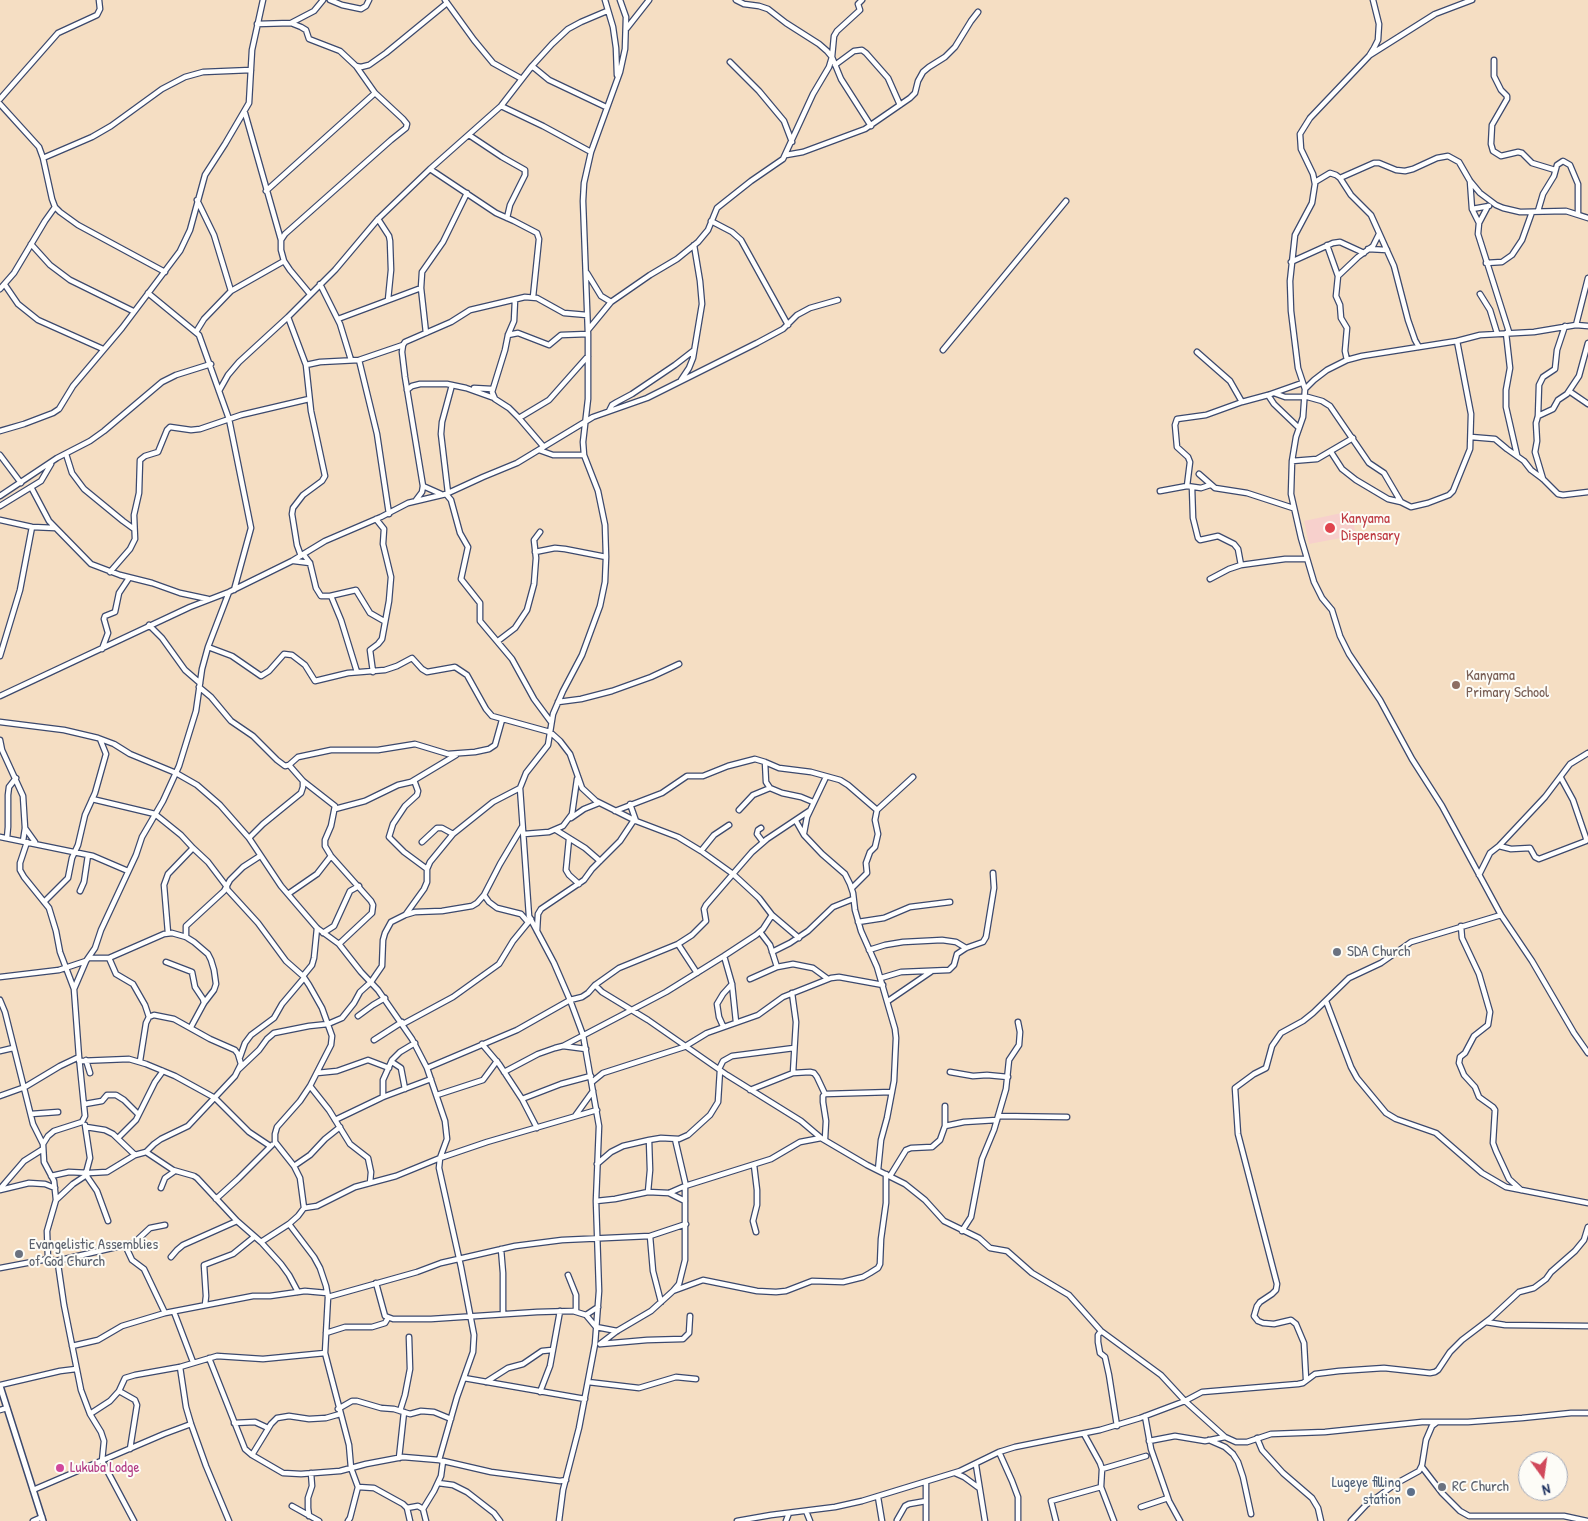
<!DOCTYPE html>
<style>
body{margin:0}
#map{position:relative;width:1588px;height:1521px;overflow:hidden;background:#f5dec3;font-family:"Patrick Hand",sans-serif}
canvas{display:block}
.north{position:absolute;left:1518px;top:1451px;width:50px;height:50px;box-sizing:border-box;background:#fdfcf7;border:1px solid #a3aaba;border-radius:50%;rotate:166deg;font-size:14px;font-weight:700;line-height:20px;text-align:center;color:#1b2f5e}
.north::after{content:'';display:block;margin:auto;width:18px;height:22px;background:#d1495b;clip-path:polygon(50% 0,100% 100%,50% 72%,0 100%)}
</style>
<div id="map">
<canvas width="1588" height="1521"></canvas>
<div class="north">N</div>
</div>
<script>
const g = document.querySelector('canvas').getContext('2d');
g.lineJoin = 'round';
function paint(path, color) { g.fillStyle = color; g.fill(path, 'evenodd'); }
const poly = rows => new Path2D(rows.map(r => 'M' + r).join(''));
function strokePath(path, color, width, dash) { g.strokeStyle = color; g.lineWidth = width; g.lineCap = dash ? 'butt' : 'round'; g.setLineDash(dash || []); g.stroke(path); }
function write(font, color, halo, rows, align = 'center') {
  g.font = font + ' "Patrick Hand",sans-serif'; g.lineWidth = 4; g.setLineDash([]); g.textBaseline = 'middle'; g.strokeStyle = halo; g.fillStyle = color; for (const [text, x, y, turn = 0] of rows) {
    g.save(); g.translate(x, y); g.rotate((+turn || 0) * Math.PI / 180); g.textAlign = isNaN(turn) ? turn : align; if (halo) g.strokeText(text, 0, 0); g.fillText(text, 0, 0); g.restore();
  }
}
const built = poly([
 [1351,511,1356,535,1309,544,1304,521]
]);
const minor = poly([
 [330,0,342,5,361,9,366,6,369,0],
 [445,0,474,40,493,63,522,79],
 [605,0,613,27,616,48,617,75],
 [736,0,744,4,759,6,768,9,786,23,819,44,827,51,832,57,841,79,871,126],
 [291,23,314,11,323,0],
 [257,24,291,23,301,27,306,30,309,39,340,51,356,66,361,67,369,65,386,53,447,3],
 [627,28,649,0],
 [1370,55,1435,14,1472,0],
 [1494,60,1494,76,1501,90,1507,96,1507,99,1492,125,1491,144,1493,151,1501,156,1518,152,1522,153,1532,163,1555,170],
 [730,62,759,91,784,121,792,142],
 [835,65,854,51,862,50,866,53,888,78,900,105],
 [532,66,549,80,606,107],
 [0,99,58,33,97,15,100,9,99,0],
 [0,104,39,147,43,158,52,199,55,207,60,212,78,225,165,272],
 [501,106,543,126,591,152],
 [245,113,281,240],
 [469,135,502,157,525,170,525,175,510,205,507,218],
 [786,155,803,152,865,129,910,98,915,93,918,81,923,72,929,67,945,57,955,47,971,21,978,12],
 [43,158,92,137,111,126,162,89,185,77,203,72,251,70],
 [430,169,496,213,514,221,537,233,539,239,533,297],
 [1340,178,1374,163,1379,163,1396,170,1405,171,1413,169,1437,158,1448,156,1459,162,1470,181,1480,193,1496,205,1503,208,1520,212,1566,211,1588,218],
 [1470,181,1472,209,1479,223],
 [1315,182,1330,173,1336,175,1340,178,1351,195,1371,215,1394,266,1408,320,1415,340,1419,347],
 [266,191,375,93],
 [197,200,214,235,231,291],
 [1488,206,1479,223,1478,234,1509,332],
 [1472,209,1489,206],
 [1538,211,1543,194,1554,176,1557,165,1563,161,1570,165,1578,184,1578,214],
 [378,219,389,236,390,241,391,270,388,300],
 [711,221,732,232,741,240,788,325],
 [31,244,50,265,70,280,133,311],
 [1327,245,1338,276,1336,296,1340,305,1341,318,1347,328,1345,351,1347,360],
 [1368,249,1387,250],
 [1291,262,1333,243,1340,242,1364,253],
 [1486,263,1502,262,1512,255,1522,240,1532,212],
 [587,273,601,296,611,302],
 [1338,276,1358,257,1373,246,1379,234],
 [320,284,340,324,351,360],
 [5,285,18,304,38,320,103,349],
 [0,289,14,273,45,221,55,207],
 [148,293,199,335,229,419,251,528,234,590],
 [310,294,290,270,284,261,281,250,281,240,285,234,391,140,406,128,407,124,403,119,375,93,356,66],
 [1480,294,1490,310,1497,333],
 [515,300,514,321,508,335,505,350,492,392,495,399,509,408,519,418,543,446],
 [288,317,306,365,311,411,325,476,322,481,303,495,293,508,292,514,297,545,301,556],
 [338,319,421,288],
 [1576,325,1588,278],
 [1588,326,1576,325,1534,332,1480,335,1457,341,1362,356,1347,360,1327,370,1314,380,1305,389,1303,417,1296,437,1292,461,1291,494,1301,538,1314,582,1322,598,1332,610,1340,636,1349,654,1380,700,1412,759,1442,806,1501,915,1532,961,1574,1033,1588,1053],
 [588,330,611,302,650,275,677,259,698,242,708,230,717,208,722,204,751,181,783,159,813,94,829,67,832,57,834,36,837,31,860,10,858,4,862,0],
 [196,332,204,319,231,291,284,261],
 [426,333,421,288,422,272,443,242,467,193],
 [1506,333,1510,368,1506,390,1506,407,1517,455],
 [508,335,518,333,549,345,561,335,588,334],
 [943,350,1066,201],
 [1197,352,1230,381,1242,402],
 [359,360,377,434,389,514],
 [306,365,320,362,359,360,403,345],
 [681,380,689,368,693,358,702,304,700,281,694,245],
 [474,388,492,389],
 [1305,389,1298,368,1291,311,1290,281,1295,235,1312,203,1315,184,1313,174,1301,149,1300,134,1310,118,1369,56,1374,48,1378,40,1379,24,1373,0],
 [407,390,412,386,420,384,447,384,466,388,494,398],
 [219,391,228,375,239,362,288,317,335,270,378,219,430,169,501,106,532,66,552,44,568,29,581,22,607,11],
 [1569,391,1588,404],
 [1274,393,1285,397,1304,397],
 [1268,395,1274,404,1299,428],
 [1304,396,1322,401,1330,406,1369,463,1384,473,1401,502,1411,507,1428,503,1449,495,1453,491,1470,449,1471,414,1457,341],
 [609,411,612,405,617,402,632,394,675,365,693,351],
 [1538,416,1553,409,1558,400,1567,394,1579,376,1588,343],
 [519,418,549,400,588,356],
 [0,431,24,424,53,413,59,409,73,386,122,328,180,251,190,230,205,175,225,144,249,103,252,50,263,0],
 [1471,437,1495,439,1507,449,1524,461,1531,470,1543,479,1558,494,1563,495,1588,492],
 [539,450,553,455,584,455],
 [1331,452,1342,469,1356,480,1388,499,1401,502],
 [66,454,72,473,84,489,123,521,134,529],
 [0,455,21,483],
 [1292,461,1317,459,1353,438],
 [1199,474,1215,488,1247,493,1293,508],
 [1543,479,1535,452,1537,441,1536,423,1538,416,1539,385,1543,377,1555,369,1557,350,1565,326],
 [423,486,441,494],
 [1187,486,1190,462,1188,457,1177,447,1175,425,1177,419,1206,415,1242,402,1268,395,1302,383],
 [31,487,49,521,91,564,120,575,152,583,180,593,208,599],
 [1192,487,1193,518,1198,538,1200,540,1218,536,1234,544,1238,549,1241,565],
 [1160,491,1187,486,1201,488,1210,485],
 [448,493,441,434,442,422,452,385],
 [446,494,451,500,460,533,468,547,461,579,480,603,480,621,512,659,534,699,551,722],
 [0,496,57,458,90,441,104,431,162,382,176,375,211,364],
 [416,500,422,492,423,486,405,377,402,352,403,345,405,342,451,322,470,310,525,297,537,298,564,313,587,315],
 [0,506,41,481,51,464],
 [0,520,32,527,55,528],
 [535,552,555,548,565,549,606,557],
 [304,555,310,563,316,588,321,596,330,596,356,590,370,613,384,621],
 [294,561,310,563],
 [110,572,130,549,135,539,134,515,139,493,140,460,145,456,158,452,167,430,170,427,191,430,200,429,241,415,309,399],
 [1210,579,1229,569,1241,565,1285,559,1307,559],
 [331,596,341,620,357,672],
 [149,625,162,638,185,670,200,683],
 [498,641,515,628,527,610,534,584,536,558,534,540,540,532],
 [208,647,232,656,261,676,269,671,284,654,292,655,305,665,315,681,348,673,385,670,397,666,412,658,422,669,427,672,455,667,467,675,486,709,492,716,550,732,560,741,570,754,582,788,596,801,636,821,678,837,701,851,733,874,759,898,772,915,799,938],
 [102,649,108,633,104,619,105,616,115,612,119,593,129,578],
 [0,656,20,590,32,527],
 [373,672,370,650,378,644,382,639,389,601,391,577,383,544,384,529,376,519],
 [199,687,211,697,231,721,253,736,277,760,285,766,289,765,298,757,331,750,378,750,415,744,448,754,475,752,489,749,495,745,502,720],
 [0,696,190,607,229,592,292,561,325,541,381,517,408,503,446,494,483,477,517,463,593,417,647,398,757,343,783,329,797,315,810,308,838,300],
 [558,702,581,699,612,691,651,677,679,664],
 [0,722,64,730,98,738,114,744,130,754,176,773,197,785,220,805,249,838,281,886,317,928,339,944,361,972,378,990,412,1039,427,1068,445,1121,447,1139,440,1158,439,1168,461,1267,474,1335,473,1352,457,1397,439,1460],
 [0,740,2,750,23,796,25,828,23,841],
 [765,762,766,782,770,788],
 [289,765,303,781,335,806,331,826,325,840,325,846,331,856,371,901,373,905,372,913,339,944],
 [414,780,418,791,417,795,405,806,393,824,389,837,404,852,427,869],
 [92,799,155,814,181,835,193,848,208,862,227,887],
 [630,804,636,821],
 [335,809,365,801,398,785,411,782,456,755],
 [739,810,753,795,770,788,782,793,801,797,813,802],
 [615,811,662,793,687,776,703,776,728,766,755,759,765,762,779,768,811,772,840,780,848,785,877,810],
 [571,818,584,809,599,803],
 [796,821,804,835,822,854,845,874,850,884,853,893,855,910,861,931,877,967,895,1029,896,1038,894,1081,887,1118,881,1140,878,1170],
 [25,828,35,842],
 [761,828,758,830,757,834,763,842],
 [556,830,585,848,600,861],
 [804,833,807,817,826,777],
 [524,834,549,832,563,826,572,814,577,779],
 [0,837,93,856,128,871],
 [7,838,8,827,8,795,9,787,16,778],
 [249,838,263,824,301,793,303,787,303,781],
 [569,839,566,870,569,875,579,884],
 [27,842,20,863,20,870,24,877,49,908,56,931,60,952,74,989],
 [422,842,437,828,442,828,453,834],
 [1499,846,1511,849,1530,848,1535,857,1539,859,1586,841,1586,838,1573,800,1561,778],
 [701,851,714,835,729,825],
 [1479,875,1490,853,1499,846,1545,797,1570,764,1588,753],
 [852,888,867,873,866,863,870,852,875,847,878,834,875,820,877,810,913,777],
 [227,889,258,923,286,961,303,976,309,985,322,1008,332,1036,331,1045,310,1086,300,1101,277,1127,275,1134,275,1142,294,1166,300,1178,304,1208,298,1216,289,1224,261,1242],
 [80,891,84,882,88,855],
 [288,894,317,874,331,856],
 [484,895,489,902,497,908,521,914,528,922],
 [44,902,68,878,72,858,78,845,85,815,95,793,106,754,100,739],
 [406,914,424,889,427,882,427,869,430,862,453,834,493,802,520,788],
 [858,922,884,918,910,907,950,902],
 [1461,926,1462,938,1479,974,1490,1012,1488,1025,1474,1036,1465,1053,1460,1057,1459,1063,1464,1075,1475,1087,1479,1097,1493,1107,1495,1110,1493,1143,1496,1151,1509,1179,1521,1190],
 [537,931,538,914,541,909,584,880,592,869,620,841,634,820],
 [760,932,770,945,777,967],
 [168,933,164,885,168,874,193,848],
 [323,933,334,926,350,891,359,886],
 [186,937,186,926,224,891,230,880,243,867,260,856],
 [678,944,697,973],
 [869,950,885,945,903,942,942,940,956,942,966,948],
 [772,952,790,943,808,931,833,907,853,899],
 [724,956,732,984,736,1022],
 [89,958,109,958,164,934,172,933,186,937,194,942,208,954,211,960,214,970,216,984,214,990,204,1003,191,1027],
 [109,958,116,974,133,984,145,1005,149,1017],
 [166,962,192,972,195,987,203,999,204,1003],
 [303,976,312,965,314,958,317,928],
 [0,977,59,970,86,961],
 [881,978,901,972,949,970,954,965,957,954,966,948,983,942,986,937,994,888,993,873],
 [750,979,777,967,793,964,813,968,828,979],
 [595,985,602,992,648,1020,727,1075,801,1121,821,1138],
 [792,993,796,1022,793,1073],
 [0,1000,5,1012,33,1124,43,1144],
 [888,1001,932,971],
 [1326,1001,1351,1067,1357,1078,1386,1113,1396,1119,1436,1133,1482,1173,1506,1187,1588,1203],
 [358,1016,373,1005,385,998],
 [403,1024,453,997,499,964,513,941,531,919],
 [723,1026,719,1017,717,1004,723,994,732,984],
 [374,1040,402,1022],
 [482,1044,499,1064,522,1099,537,1128],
 [563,1046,666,992,724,956,756,935,763,929,772,915],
 [0,1051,13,1048],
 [240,1057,245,1043,251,1035,274,1018,282,1004,304,978],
 [86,1060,90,1073],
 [79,1061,129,1059,146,1064,175,1076,215,1098,249,1132,270,1146],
 [140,1061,146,1023,149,1017,154,1015,174,1019,210,1039,235,1050,238,1054,241,1064,235,1076,188,1126,161,1139,154,1144,146,1152],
 [392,1062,401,1068,405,1089],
 [427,1068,517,1030,570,1000,582,997,588,993,595,985,619,968,678,944,692,935,706,921,704,909,706,905,752,852,767,839,809,811],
 [239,1069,259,1050,267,1039,274,1033,309,1026,328,1024,342,1018,354,1003,360,992,371,982,382,966,383,940,385,933,391,922,405,915,415,912,442,911,472,906,477,903,484,895,500,864,522,827],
 [719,1069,723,1061,732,1056,794,1048],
 [504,1072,538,1054,555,1048,563,1046,586,1049],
 [950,1072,973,1076,987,1075,1008,1077],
 [317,1073,337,1071,368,1060,389,1068],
 [592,1082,603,1073,684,1047,707,1033,758,1015,783,997,831,978,839,977,883,985],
 [310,1086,329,1110,350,1144,368,1158,371,1172,370,1183],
 [750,1090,793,1073,810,1072,814,1073,817,1077,825,1094],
 [437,1095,483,1080,497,1061],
 [0,1096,25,1087,60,1066,79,1057],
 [383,1097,383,1080,392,1060,400,1052,415,1043],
 [522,1099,561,1084,591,1076],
 [85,1104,102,1101,107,1095,116,1095,124,1100,138,1114],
 [31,1114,58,1112],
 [575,1116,593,1091],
 [998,1116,1067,1117],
 [335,1120,383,1097,431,1079],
 [85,1125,90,1158,86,1173],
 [945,1126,964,1122,997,1120],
 [86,1127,105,1130,113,1134,135,1155],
 [118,1138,136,1120,155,1082,163,1071],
 [675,1139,686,1186],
 [825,1139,826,1121,823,1102,823,1096,825,1094,892,1092],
 [597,1164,611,1152,623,1146,649,1140,661,1138,679,1139,688,1135,710,1115,718,1102,720,1070],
 [754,1165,757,1190,757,1205,753,1221,756,1232],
 [294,1166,310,1155,325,1139,340,1127],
 [86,1175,97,1191,108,1221],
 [51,1176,69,1172,89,1173,107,1172,135,1155,146,1152,173,1170,194,1176,197,1178,237,1221,261,1242,281,1264,289,1275,298,1292],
 [890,1176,906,1150,911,1148,932,1147,940,1140,945,1126,945,1106],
 [161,1188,165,1178,175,1171],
 [0,1189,24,1161,43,1149],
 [0,1190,29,1183,45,1184,55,1188],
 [648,1192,650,1170,649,1140],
 [669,1193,685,1201],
 [216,1199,238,1179,272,1145],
 [56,1200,73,1184,88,1174],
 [596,1201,615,1199,648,1192,669,1193,685,1186,771,1159,800,1142,821,1138,867,1165,905,1184,925,1200,944,1221,979,1238,990,1248,1007,1251,1032,1273,1069,1295,1101,1331,1161,1375,1185,1401,1225,1437,1236,1442,1247,1442,1271,1434,1325,1432,1422,1422,1468,1422,1522,1418,1571,1413,1588,1413],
 [304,1208,317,1206,355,1187,396,1176,440,1158,487,1142,597,1110],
 [289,1224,314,1257,320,1268,326,1286,328,1297,325,1353,349,1445,351,1468,358,1487,350,1518,348,1521],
 [962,1231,971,1217,982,1159,994,1130,1006,1089,1009,1060,1019,1045,1020,1032,1018,1022],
 [650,1236,653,1271,661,1302],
 [125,1245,132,1260,144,1269,165,1313],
 [501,1249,503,1273,503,1314],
 [171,1257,177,1250,183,1245,237,1221],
 [48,1259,47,1231,56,1200,54,1181,44,1162,43,1144,48,1136,54,1131,82,1122,85,1116,79,1057,74,989,86,961,95,948,101,930,136,855,142,837,163,801,179,766,196,711,202,669,208,647,229,592],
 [56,1261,134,1243,150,1228,165,1225],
 [0,1268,48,1259,56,1261,58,1264,64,1305,81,1390,90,1414,101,1432,104,1441,102,1461,134,1521],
 [568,1275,576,1295,576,1311],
 [376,1283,385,1316,393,1319,431,1319,537,1312,573,1311,586,1315,596,1327,617,1331],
 [673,1291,703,1280,757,1291,776,1292,786,1291,812,1281,843,1282,863,1277,870,1273,878,1268,880,1264,881,1239,886,1203,886,1174],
 [328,1297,417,1272,441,1263,515,1246,562,1240,650,1236,686,1224],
 [205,1305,206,1296,204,1265,233,1254,254,1237],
 [174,1312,193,1362],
 [586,1315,598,1307],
 [1486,1322,1505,1325,1588,1326],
 [1101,1331,1098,1335,1098,1342,1100,1353,1105,1357,1109,1375,1117,1426],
 [326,1333,345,1327,372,1327,385,1323,388,1318],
 [600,1344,617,1331,651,1311,673,1291,679,1284,685,1260,685,1186],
 [601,1344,647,1340,683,1339,689,1333,690,1316],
 [72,1346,98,1340,122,1326,165,1313,253,1296,270,1296,305,1291,327,1293],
 [209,1358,245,1449,252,1455,283,1473,301,1474,340,1471,366,1464,403,1457,439,1460,491,1472,560,1481,566,1480],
 [180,1367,186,1407,191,1424,206,1466,229,1521],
 [464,1378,585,1399],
 [1306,1379,1304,1343,1296,1324,1291,1320,1274,1324,1263,1323,1258,1321,1254,1316,1257,1306,1260,1302,1272,1294,1276,1290,1277,1284,1238,1134,1235,1088,1254,1074,1266,1068,1272,1046,1281,1033,1303,1021,1313,1013,1349,978,1381,963,1411,942,1501,915],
 [486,1382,508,1368,523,1364,542,1351,552,1350],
 [588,1382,639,1388,676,1377,696,1379],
 [0,1385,60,1371,76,1369],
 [119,1391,135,1400,137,1405,130,1449],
 [540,1392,550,1366,560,1311],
 [338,1409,352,1401,357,1401,381,1408,394,1409,410,1414,421,1411,434,1412,451,1419],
 [0,1410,7,1408],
 [400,1411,405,1395,410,1369,409,1337],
 [90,1414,110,1401,119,1391,125,1378,135,1375,180,1367,217,1356,263,1359,325,1353],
 [1145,1416,1151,1449,1169,1501,1180,1521],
 [234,1423,255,1422,268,1428],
 [1084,1434,1100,1463,1102,1469,1101,1487,1114,1521],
 [1257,1438,1262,1450,1283,1473,1312,1498,1318,1508,1321,1521],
 [1209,1440,1225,1447,1233,1454,1238,1462,1243,1477,1251,1514],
 [1149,1441,1175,1436,1205,1441,1225,1437],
 [999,1452,1012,1481,1018,1497,1018,1521],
 [252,1455,271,1424,277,1418,289,1416,309,1419,326,1418,340,1414],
 [399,1458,404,1412],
 [976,1465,985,1521],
 [1422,1467,1442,1493,1460,1511,1469,1516,1564,1516,1587,1521],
 [1102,1469,1146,1456],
 [955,1473,964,1477,979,1488],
 [926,1482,926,1521],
 [438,1483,453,1485,467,1492,494,1513,500,1521],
 [358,1487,374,1488,403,1504,407,1508,410,1521],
 [33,1490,164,1434,191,1424],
 [878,1497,882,1521],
 [292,1506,319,1521],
 [1141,1507,1168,1498],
 [407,1508,418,1506,423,1509,426,1521],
 [423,1509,434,1491,441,1476,443,1461],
 [806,1511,810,1521],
 [309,1516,308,1508,308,1498,312,1486,311,1473],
 [897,1520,905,1506,909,1504,926,1501],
 [33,1521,42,1517],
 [559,1521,563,1490,579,1428,595,1344,599,1291,596,1201,599,1126,583,1035,570,1000,554,963,529,916,520,788,526,773,548,745,553,714,563,691,582,655,600,606,605,582,606,557,605,525,598,491,584,455,583,442,588,399,588,334,583,201,584,183,591,152,620,72,625,49,626,17,620,0],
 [737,1521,771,1515,835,1507,862,1501,960,1471,999,1452,1015,1447,1100,1430,1140,1418,1185,1401,1202,1392,1298,1384,1303,1383,1315,1374,1339,1371,1384,1368,1430,1373,1435,1372,1438,1370,1450,1352,1462,1340,1491,1318,1519,1292,1534,1288,1546,1279,1551,1272,1575,1251,1584,1240,1588,1227],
 [786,1521,789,1513],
 [1056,1521,1051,1501,1101,1487],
 [1351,1521,1366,1505,1397,1483,1419,1471,1422,1465,1426,1440,1432,1426,1436,1423]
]);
const major = poly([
 [0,1386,43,1521]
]);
const markers = [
 [1330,528,6,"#e0444e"],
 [1456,685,5,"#8d6e63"],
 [1337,952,5,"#6b7280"],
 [19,1254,5,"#6b7280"],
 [60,1468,5,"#d1479c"],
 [1442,1487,5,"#6b7280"],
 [1411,1492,5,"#5c6f8a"]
];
const healthNames = [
 ["Kanyama",1341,519],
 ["Dispensary",1341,536]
];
const educationNames = [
 ["Kanyama",1466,676],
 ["Primary School",1466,693]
];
const worshipNames = [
 ["SDA Church",1347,952],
 ["Evangelistic Assemblies",29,1245],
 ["of God Church",29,1262],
 ["RC Church",1452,1487]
];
const hotelNames = [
 ["Lukuba Lodge",70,1468]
];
const serviceNames = [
 ["Lugeye filling",1401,1483],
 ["station",1401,1500]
];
paint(built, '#f7d0cc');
strokePath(minor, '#3c496d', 7);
strokePath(major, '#3c496d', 8);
strokePath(minor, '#fff', 4.5);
strokePath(major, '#fff', 5);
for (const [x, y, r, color] of markers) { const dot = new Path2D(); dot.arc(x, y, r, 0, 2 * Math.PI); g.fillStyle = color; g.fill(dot); strokePath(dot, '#fdfcf7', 2); }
write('15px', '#be3a42', '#fdfcf7', healthNames, 'left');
write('15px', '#785e54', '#fdfcf7', educationNames, 'left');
write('15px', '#5b616d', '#fdfcf7', worshipNames, 'left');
write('15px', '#b23c85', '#fdfcf7', hotelNames, 'left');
write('15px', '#4e5e75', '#fdfcf7', serviceNames, 'right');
</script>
